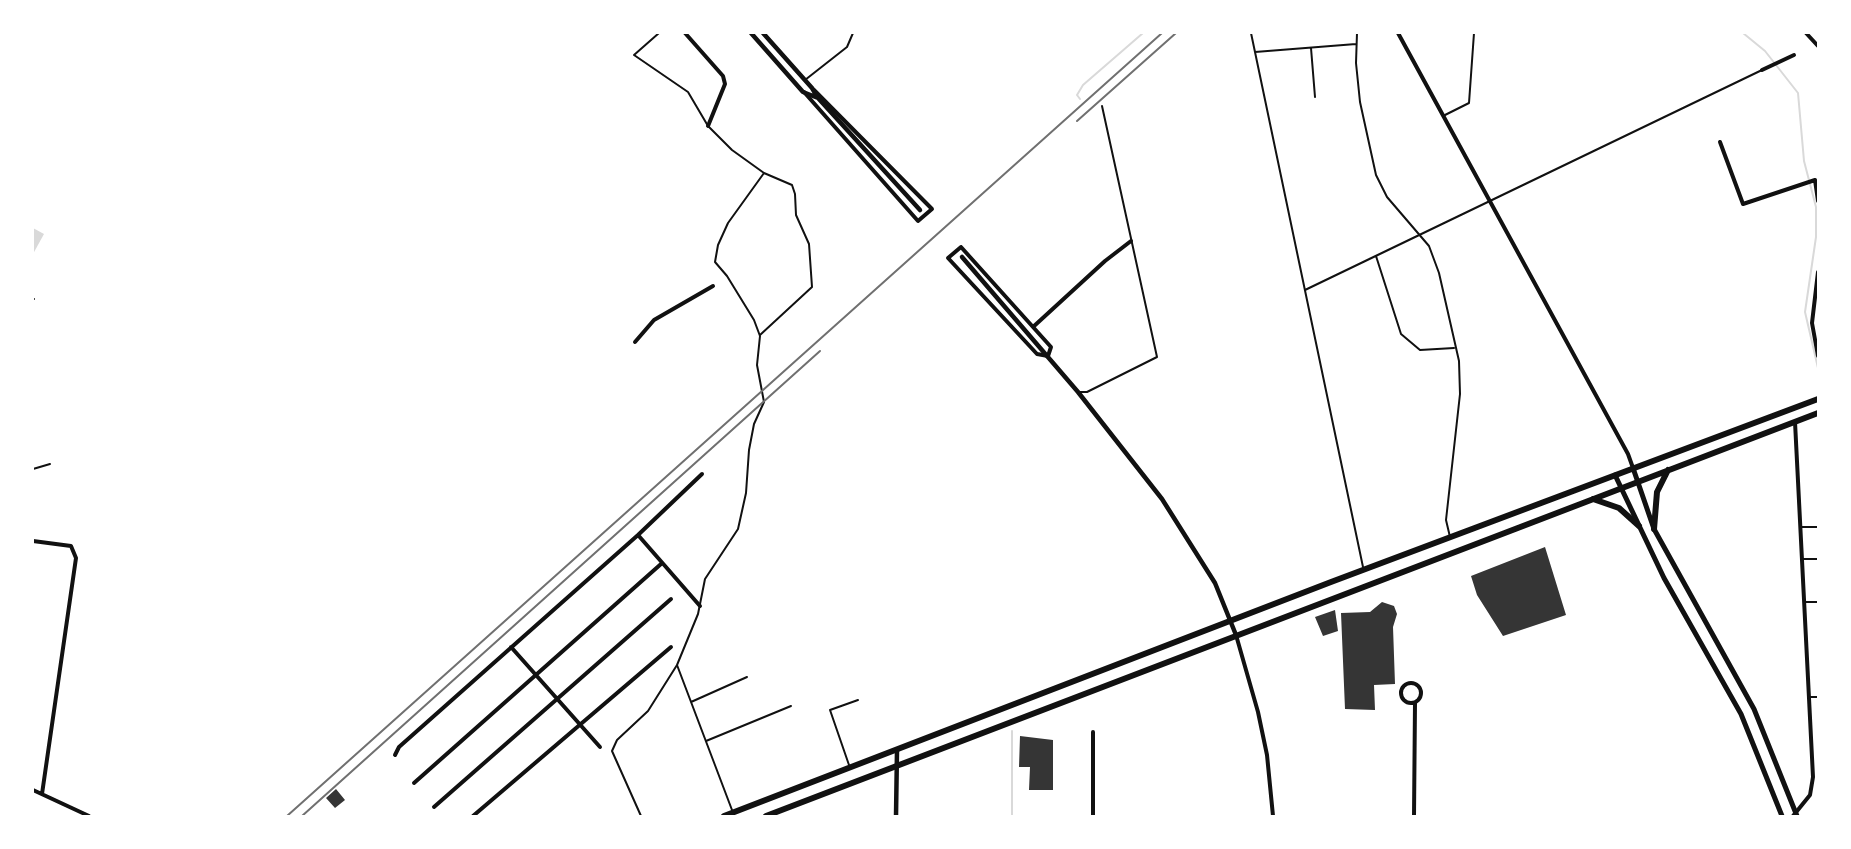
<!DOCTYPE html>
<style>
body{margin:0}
#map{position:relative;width:1851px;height:849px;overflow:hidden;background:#fff;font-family:Rubik,sans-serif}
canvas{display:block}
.frame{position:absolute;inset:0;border:34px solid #fff;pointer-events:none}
</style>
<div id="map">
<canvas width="1851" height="849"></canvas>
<div class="frame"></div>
</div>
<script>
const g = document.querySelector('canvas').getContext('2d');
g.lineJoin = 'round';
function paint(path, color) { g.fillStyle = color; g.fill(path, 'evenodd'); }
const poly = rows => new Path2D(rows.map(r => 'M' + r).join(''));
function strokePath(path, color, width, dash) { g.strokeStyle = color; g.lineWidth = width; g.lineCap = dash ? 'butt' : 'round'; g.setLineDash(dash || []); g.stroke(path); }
const water = poly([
 [33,228,44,234,33,254]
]);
const stream = poly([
 [1743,33,1765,51,1798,93,1804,161,1816,207,1816,237,1805,312,1818,368],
 [1080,99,1077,95,1083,85,1143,33],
 [1012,731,1012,816]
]);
const building = poly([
 [1545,547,1566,615,1503,636,1477,595,1471,576],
 [1382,602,1394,606,1397,614,1393,627,1395,684,1374,685,1375,710,1345,709,1341,613,1370,612],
 [1335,610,1338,631,1323,636,1315,617],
 [1020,736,1053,740,1053,790,1029,790,1030,767,1019,767],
 [336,789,345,800,335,808,326,798]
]);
const service = poly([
 [1251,33,1363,567],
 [1357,33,1356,63,1360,102,1376,175,1387,197,1429,246,1439,273,1459,361,1460,394,1446,520,1450,537],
 [1311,48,1315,97],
 [1255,52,1356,44],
 [805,80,847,47,853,33],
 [1443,116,1469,103,1474,33],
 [1376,256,1401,334,1420,350,1454,348],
 [1305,290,1762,70],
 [33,299,34,299],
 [760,335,812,287,809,244,796,215,795,194,792,185,764,173],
 [1080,392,1087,392,1157,357,1102,106],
 [33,469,50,464],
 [1801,527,1818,527],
 [1802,559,1818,559],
 [1804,602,1818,602],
 [677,665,732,810],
 [1809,697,1818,697],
 [691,702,747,677],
 [706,741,791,706],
 [849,765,830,710,858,700],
 [641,816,612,751,617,740,648,711,677,665,698,614,705,579,738,529,746,493,749,450,754,424,764,402,757,365,760,336,754,320,727,276,715,262,718,245,728,223,764,173,732,150,708,126,688,92,634,55,659,33]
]);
const minor = poly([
 [685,33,723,76,725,84,708,126],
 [1398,33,1628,454,1633,468],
 [1806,33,1818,46],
 [1762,70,1794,55],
 [804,92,918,221,932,209,814,90],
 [1720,142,1743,204,1815,180,1818,201],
 [961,247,1051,347,1048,356,1037,354,948,258,961,247],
 [1818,272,1812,323,1818,356],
 [1033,327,1105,261,1131,241],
 [635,342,654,320,713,286],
 [638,535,700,606],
 [33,541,71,546,76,558,42,794],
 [1236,635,1258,712,1267,755,1273,816],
 [511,647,600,747],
 '1401 693a10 10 0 1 1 20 0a10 10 0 1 1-20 0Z',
 [1093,732,1093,816],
 [395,755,399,747,638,535,702,474],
 [414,783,661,564],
 [33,790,89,816],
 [434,807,671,599],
 [473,816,671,647],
 [1414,816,1415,703],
 [1793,816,1810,795,1813,777,1795,422]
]);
const tertiary = poly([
 [751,33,803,92,818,98],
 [763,33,812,88,818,98,920,210],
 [962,257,1078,392,1162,499,1215,583,1236,635],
 [896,816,897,750]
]);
const secondary = poly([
 [1633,468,1654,529,1754,709,1797,816],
 [1615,475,1664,578,1741,714,1782,816]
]);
const primary = poly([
 [1593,499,1619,508,1639,526],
 [1654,529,1657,492,1668,470],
 [724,816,1331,582,1818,399],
 [766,816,1818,413]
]);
const rail = poly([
 [1077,121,1176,33],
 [287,816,1162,33],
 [302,816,820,351]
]);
paint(water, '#d9d9d9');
strokePath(stream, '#d9d9d9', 2);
paint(building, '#353535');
strokePath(service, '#111', 2);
strokePath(minor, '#111', 4);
strokePath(tertiary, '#111', 4.5);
strokePath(secondary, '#111', 5);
strokePath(primary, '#111', 6);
strokePath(rail, '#707070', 2);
</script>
